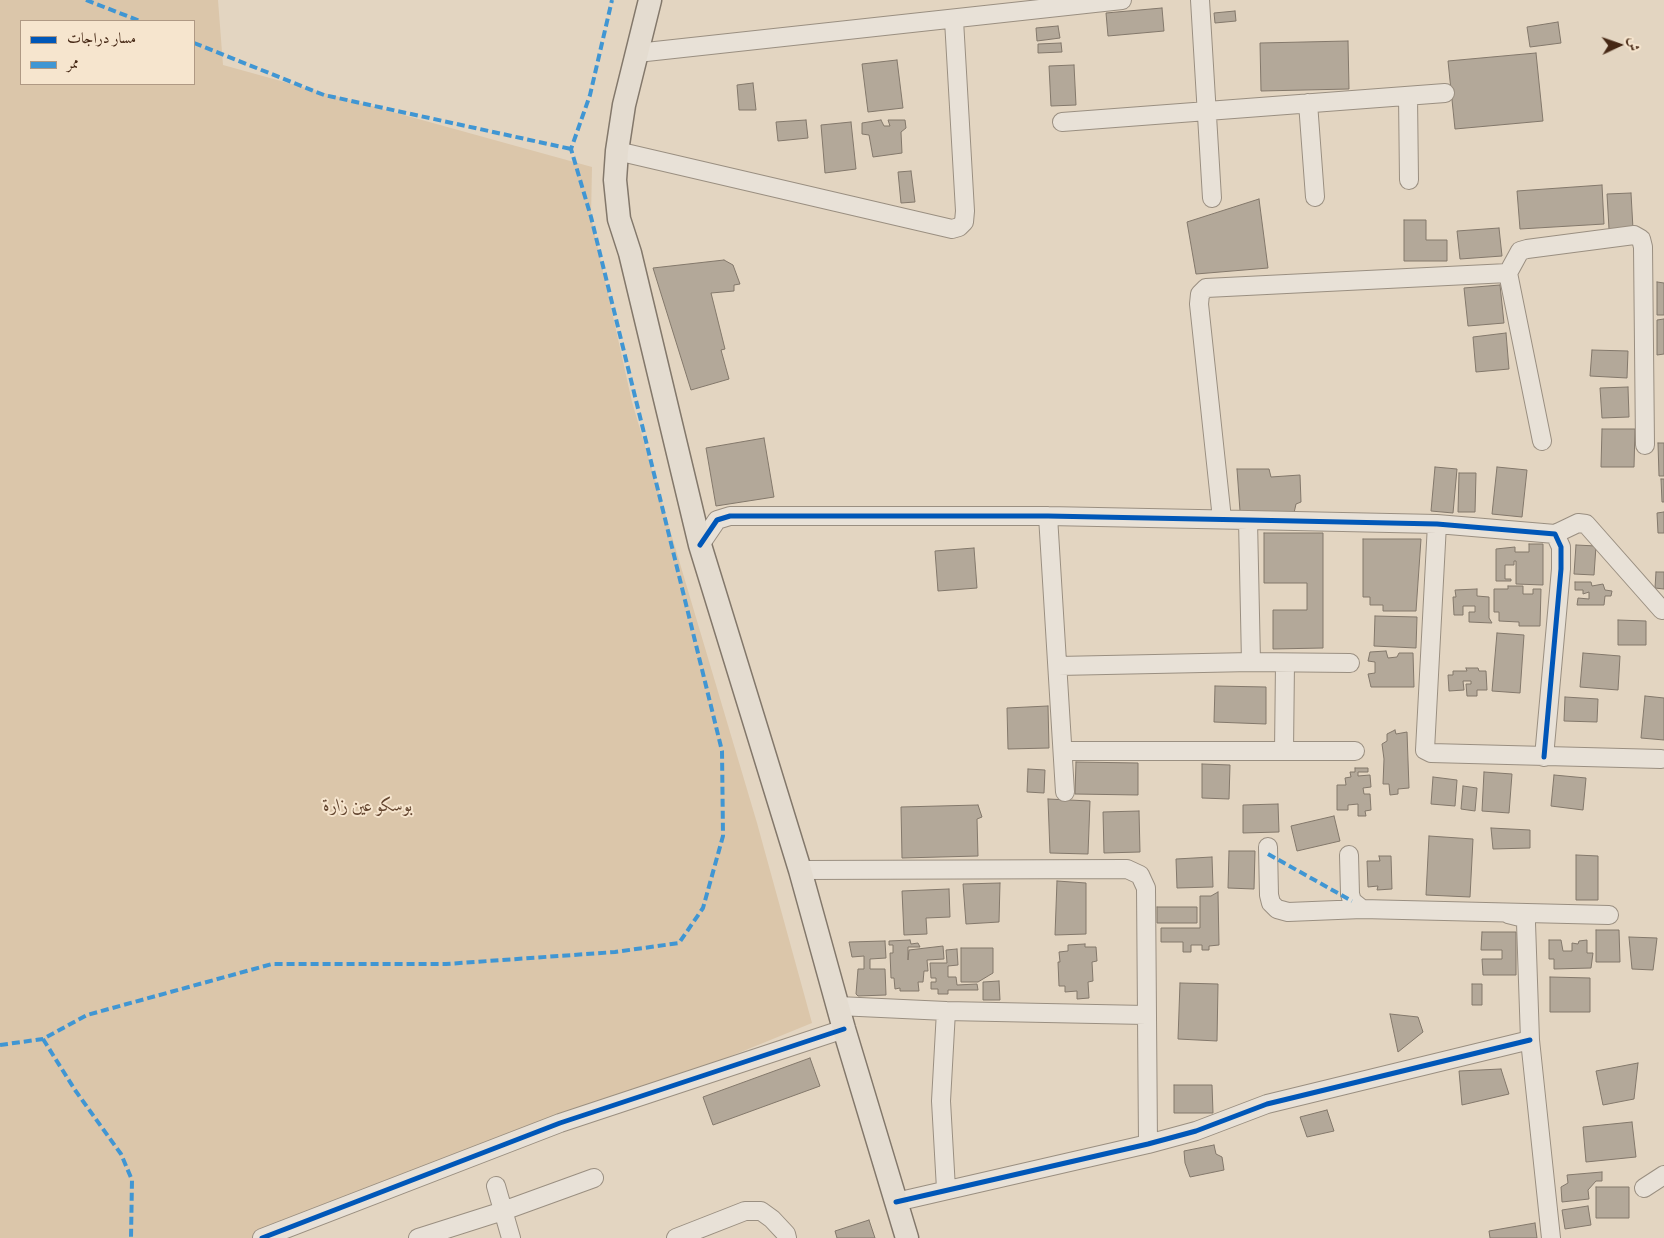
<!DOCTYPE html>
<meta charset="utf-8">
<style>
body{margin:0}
#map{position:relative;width:1664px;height:1238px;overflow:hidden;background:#e3d5c1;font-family:"EB Garamond",Amiri,serif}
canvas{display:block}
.legend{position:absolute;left:20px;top:20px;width:175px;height:65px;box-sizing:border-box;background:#f6e5ce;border:1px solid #af9984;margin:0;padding:6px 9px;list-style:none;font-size:15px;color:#452714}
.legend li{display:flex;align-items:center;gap:10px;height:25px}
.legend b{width:25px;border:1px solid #af9984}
.north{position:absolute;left:1594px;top:20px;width:50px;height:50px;-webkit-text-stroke:4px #f6e5ce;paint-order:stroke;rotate:87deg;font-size:14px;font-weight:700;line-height:20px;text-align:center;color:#452714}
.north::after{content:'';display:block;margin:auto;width:18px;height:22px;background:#452714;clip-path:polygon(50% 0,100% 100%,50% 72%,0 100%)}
</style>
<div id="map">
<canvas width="1664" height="1238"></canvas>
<ul class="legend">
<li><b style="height:6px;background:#0057b8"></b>مسار دراجات</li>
<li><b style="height:6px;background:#4096d3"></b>ممر</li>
</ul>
<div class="north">ش</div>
</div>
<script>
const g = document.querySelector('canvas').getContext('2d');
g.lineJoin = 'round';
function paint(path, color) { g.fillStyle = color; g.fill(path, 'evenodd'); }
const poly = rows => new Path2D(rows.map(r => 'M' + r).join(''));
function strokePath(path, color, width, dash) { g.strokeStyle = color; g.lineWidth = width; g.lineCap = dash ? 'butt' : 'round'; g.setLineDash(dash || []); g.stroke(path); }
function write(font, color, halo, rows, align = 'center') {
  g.font = font + ' "EB Garamond",Amiri,serif'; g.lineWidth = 4; g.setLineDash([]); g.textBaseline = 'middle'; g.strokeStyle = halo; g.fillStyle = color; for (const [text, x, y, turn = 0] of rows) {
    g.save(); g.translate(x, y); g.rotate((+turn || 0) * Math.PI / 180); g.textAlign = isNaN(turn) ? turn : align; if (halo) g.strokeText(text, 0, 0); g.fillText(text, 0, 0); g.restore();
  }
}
const green = poly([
 [0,0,218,0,223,65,592,167,591,217,632,402,757,823,812,1023,285,1238,0,1238],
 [21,21,194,21,194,84,21,84]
]);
const building = poly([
 [1162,8,1164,31,1108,36,1106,13,1162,8],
 [1235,11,1236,21,1215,23,1214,13,1235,11],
 [1558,22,1561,43,1530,47,1527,27,1558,22],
 [1058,26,1060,38,1037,41,1036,28,1058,26],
 [1348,41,1349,89,1261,91,1260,43,1348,41],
 [1061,43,1062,52,1038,53,1038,44,1061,43],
 [1536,53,1543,121,1455,129,1448,61,1536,53],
 [897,60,903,108,868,112,862,64,897,60],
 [1074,65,1076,105,1051,106,1049,66,1074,65],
 [753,83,756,110,739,110,737,85,753,83],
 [806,120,808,138,778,141,776,122,806,120],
 [881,120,884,126,890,126,888,120,905,120,906,128,901,132,902,153,873,157,869,135,862,134,862,123,881,120],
 [851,122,856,169,825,173,821,125,851,122],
 [911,171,915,202,901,203,898,172,911,171],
 [1602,185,1604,224,1520,229,1517,191,1602,185],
 [1631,193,1633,229,1609,229,1607,194,1631,193],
 [1259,199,1268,268,1196,274,1187,222,1259,199],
 [1404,220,1426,220,1426,240,1447,240,1447,261,1404,261,1404,220],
 [1499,228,1502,256,1460,259,1457,231,1499,228],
 [724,260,733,265,740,284,734,285,734,291,711,293,725,349,721,350,729,379,691,390,653,268,724,260],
 [1657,282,1664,283,1664,315,1657,315,1657,282],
 [1500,285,1504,323,1468,326,1464,288,1500,285],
 [1664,319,1664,354,1657,355,1657,320,1664,319],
 [1506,333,1509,369,1476,372,1473,337,1506,333],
 [1592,350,1628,351,1627,378,1590,376,1592,350],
 [1628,387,1629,417,1602,418,1600,388,1628,387],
 [1602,429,1635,429,1634,467,1601,467,1602,429],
 [764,438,774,497,716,506,706,448,764,438],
 [1658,443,1664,443,1664,476,1659,476,1658,443],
 [1435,467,1457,469,1453,513,1431,511,1435,467],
 [1497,467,1527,470,1522,517,1492,514,1497,467],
 [1237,469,1269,469,1271,477,1300,475,1301,502,1296,504,1294,513,1240,511,1237,469],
 [1459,473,1476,473,1475,512,1458,512,1459,473],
 [1661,479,1664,479,1664,502,1662,502,1661,479],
 [1664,512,1664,533,1658,533,1657,513,1664,512],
 [1264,533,1323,533,1323,648,1273,649,1273,610,1307,610,1307,583,1264,583,1264,533],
 [1363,539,1421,539,1416,611,1383,611,1383,605,1370,605,1370,597,1363,597,1363,539],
 [1529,544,1543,544,1543,585,1516,584,1516,561,1514,561,1514,565,1505,565,1505,579,1511,579,1511,581,1496,581,1496,549,1515,547,1515,552,1529,552,1529,544],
 [1576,545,1596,546,1594,575,1574,574,1576,545],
 [974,548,977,588,938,591,935,551,974,548],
 [1656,572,1664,572,1664,589,1655,588,1656,572],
 [1575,582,1591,582,1592,586,1603,584,1605,590,1612,591,1611,596,1605,596,1604,605,1577,605,1578,598,1589,599,1589,592,1583,594,1583,590,1575,590,1575,582],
 [1508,586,1523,586,1523,594,1533,594,1533,589,1541,589,1540,626,1519,626,1519,622,1499,621,1499,612,1494,612,1494,589,1508,589,1508,586],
 [1477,589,1477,596,1489,597,1489,618,1492,623,1469,622,1469,612,1475,612,1475,606,1463,606,1463,615,1454,615,1453,597,1456,597,1455,590,1477,589],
 [1375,616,1417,617,1416,648,1374,646,1375,616],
 [1618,620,1646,621,1646,645,1618,645,1618,620],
 [1497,633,1524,635,1520,693,1492,691,1497,633],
 [1386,651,1388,658,1397,657,1399,653,1413,653,1414,687,1371,687,1368,674,1375,673,1375,662,1368,661,1370,652,1386,651],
 [1583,653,1620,656,1618,690,1580,687,1583,653],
 [1466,668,1478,668,1479,671,1486,671,1487,690,1477,690,1477,696,1467,696,1466,684,1471,684,1471,681,1463,681,1464,690,1449,691,1448,675,1453,675,1453,671,1467,671,1466,668],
 [1215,686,1266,687,1266,724,1214,722,1215,686],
 [1645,696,1664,698,1664,740,1641,738,1645,696],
 [1565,697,1598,699,1597,722,1564,721,1565,697],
 [1048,706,1049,748,1008,749,1007,708,1048,706],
 [1395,730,1396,734,1407,732,1409,788,1398,789,1398,794,1390,795,1389,784,1383,784,1384,759,1382,744,1387,741,1387,734,1395,730],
 [1076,762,1138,763,1138,795,1075,794,1076,762],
 [1202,764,1230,765,1229,799,1202,798,1202,764],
 [1355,768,1368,768,1368,772,1358,772,1358,776,1370,775,1371,787,1363,788,1364,794,1370,794,1371,810,1365,811,1366,816,1358,816,1358,804,1348,805,1348,810,1337,810,1337,785,1346,785,1345,778,1351,777,1350,772,1355,772,1355,768],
 [1028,769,1045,770,1044,793,1027,792,1028,769],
 [1484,772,1512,774,1509,813,1482,811,1484,772],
 [1554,775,1586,778,1583,810,1551,806,1554,775],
 [1433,777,1457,780,1455,806,1431,804,1433,777],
 [1463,786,1477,788,1475,811,1461,809,1463,786],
 [1048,799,1090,801,1088,854,1050,853,1048,799],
 [1278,804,1279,832,1243,833,1243,805,1278,804],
 [978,805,982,817,977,819,978,856,902,858,901,807,978,805],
 [1139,811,1140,852,1104,853,1103,812,1139,811],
 [1334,816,1340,841,1297,851,1291,826,1334,816],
 [1491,828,1530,830,1530,848,1493,849,1491,828],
 [1429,836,1473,839,1470,897,1426,895,1429,836],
 [1229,851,1255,851,1254,889,1228,888,1229,851],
 [1576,855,1598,856,1598,900,1576,900,1576,855],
 [1379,856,1391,856,1392,889,1377,890,1378,886,1368,887,1367,861,1380,861,1379,856],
 [1212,857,1213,887,1177,888,1176,859,1212,857],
 [1057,881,1086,883,1086,934,1055,935,1057,881],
 [1000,883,999,922,966,924,963,884,1000,883],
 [949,889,950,917,926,918,927,934,904,935,902,891,949,889],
 [1218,892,1219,945,1209,946,1209,950,1202,950,1202,945,1191,945,1191,952,1183,952,1183,942,1161,942,1161,928,1200,928,1200,896,1211,896,1218,892],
 [1157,907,1197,907,1197,923,1157,923,1157,907],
 [1596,930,1619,930,1620,962,1596,962,1596,930],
 [1482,932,1516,932,1516,975,1483,975,1482,959,1502,959,1502,950,1481,950,1482,932],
 [1629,937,1657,938,1653,970,1632,969,1629,937],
 [910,940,911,944,918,943,920,947,908,947,908,960,909,950,943,946,944,959,927,960,928,971,924,971,923,982,918,982,919,991,900,991,900,988,895,989,894,978,891,978,890,953,893,953,893,945,889,945,889,941,910,940],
 [1549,940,1561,940,1563,951,1572,951,1572,943,1578,944,1579,941,1587,940,1587,953,1593,953,1591,968,1554,969,1554,959,1549,959,1549,940],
 [885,941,886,958,870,959,870,969,885,969,886,995,858,996,856,994,858,969,864,969,864,956,852,957,849,942,885,941],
 [1085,944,1085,947,1096,947,1097,961,1092,962,1093,981,1088,982,1089,998,1077,999,1077,991,1065,992,1065,986,1059,986,1058,962,1060,962,1059,952,1068,951,1068,945,1085,944],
 [961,948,993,948,993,973,978,982,961,982,961,948],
 [957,949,958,965,948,966,948,977,956,977,957,985,977,984,978,990,948,990,948,994,938,994,938,989,931,989,931,982,936,982,936,978,931,978,930,963,947,963,946,950,957,949],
 [1550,977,1590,978,1590,1012,1550,1012,1550,977],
 [999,981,1000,1000,983,1000,983,982,999,981],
 [1180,983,1218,984,1217,1041,1178,1039,1180,983],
 [1472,984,1482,984,1482,1005,1472,1005,1472,984],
 [1390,1014,1418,1017,1423,1032,1398,1052,1390,1014],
 [810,1058,820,1086,713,1125,703,1097,810,1058],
 [1638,1063,1634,1099,1603,1105,1596,1071,1638,1063],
 [1501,1069,1509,1094,1462,1105,1459,1071,1501,1069],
 [1174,1085,1212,1085,1213,1113,1174,1113,1174,1085],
 [1327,1110,1334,1131,1307,1137,1300,1117,1327,1110],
 [1632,1122,1636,1157,1586,1162,1583,1127,1632,1122],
 [1214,1145,1216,1154,1222,1157,1224,1170,1190,1177,1185,1163,1184,1151,1214,1145],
 [1602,1172,1602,1181,1596,1181,1588,1190,1589,1199,1562,1202,1561,1187,1568,1183,1567,1175,1602,1172],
 [1596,1187,1629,1187,1629,1218,1596,1218,1596,1187],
 [1588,1206,1591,1225,1565,1229,1562,1210,1588,1206],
 [869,1220,875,1238,837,1238,835,1231,869,1220],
 [1535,1223,1537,1238,1490,1238,1489,1231,1535,1223]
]);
const minor = poly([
 [1200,0,1212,198],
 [637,53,1122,0],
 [1408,96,1409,180],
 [1308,103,1315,197],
 [1062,122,1445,93],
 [617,151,952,229,959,227,964,222,965,211,954,20],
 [1542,441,1508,273,1520,251,1527,249,1634,235,1641,239,1643,247,1645,445],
 [1048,516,1065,792],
 [1222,519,1199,304,1200,294,1206,288,1508,273],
 [1248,520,1251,662],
 [1437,524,1425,750,1431,753,1661,759],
 [1555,534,1578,523,1586,524,1662,610],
 [700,545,717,520,730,516,1048,516,1248,520,1437,524,1555,534,1561,547,1561,569,1544,757],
 [1058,666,1251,662,1350,663],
 [1063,751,1355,751],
 [1284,751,1285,663],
 [1268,847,1269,895,1271,903,1277,909,1288,912,1362,909],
 [1349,855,1350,894,1352,901,1362,909,1609,915],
 [800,870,1127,869,1140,875,1146,888,1148,1144],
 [1508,914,1524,918,1526,923,1530,1040,1551,1238],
 [838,1006,946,1011,1146,1015],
 [946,1011,941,1101,946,1189],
 [496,1186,511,1238],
 [1644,1188,1664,1175],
 [896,1202,1148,1144,1196,1131,1267,1104,1530,1040],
 [262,1238,560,1123,844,1029],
 [418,1238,503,1211,594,1178],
 [676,1238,745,1211,761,1211,772,1219,786,1234,787,1238]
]);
const major = poly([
 [650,0,624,105,617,151,615,180,619,219,630,253,700,545,800,870,844,1029,907,1238]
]);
const quiet = poly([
 [86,0,140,21],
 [194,43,324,95,571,149],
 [1268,854,1352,901],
 [43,1039,75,1090,121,1154,132,1180,131,1238],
 [0,1045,43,1039,87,1015,272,964,446,964,615,952,679,943,703,908,723,836,722,751,591,217,571,149,590,95,612,0]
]);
const cycleway = poly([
 [700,545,717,520,730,516,1048,516,1248,520,1437,524,1555,534,1561,547,1561,569,1544,757],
 [896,1202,1148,1144,1196,1131,1267,1104,1530,1040],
 [262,1238,560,1123,844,1029]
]);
const parkNames = [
 ["بوسكو عين زارة",368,806]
];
paint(green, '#dbc6aa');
paint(building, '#b3a899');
strokePath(building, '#83786b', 1);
strokePath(minor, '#9a8f81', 20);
strokePath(major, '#83786b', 25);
strokePath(minor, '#e8e1d7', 18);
strokePath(major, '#e4dcd0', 22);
strokePath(quiet, '#4096d3', 4, [8, 4]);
strokePath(cycleway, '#0057b8', 5);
write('italic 18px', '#62442e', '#f6e5ce', parkNames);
</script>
